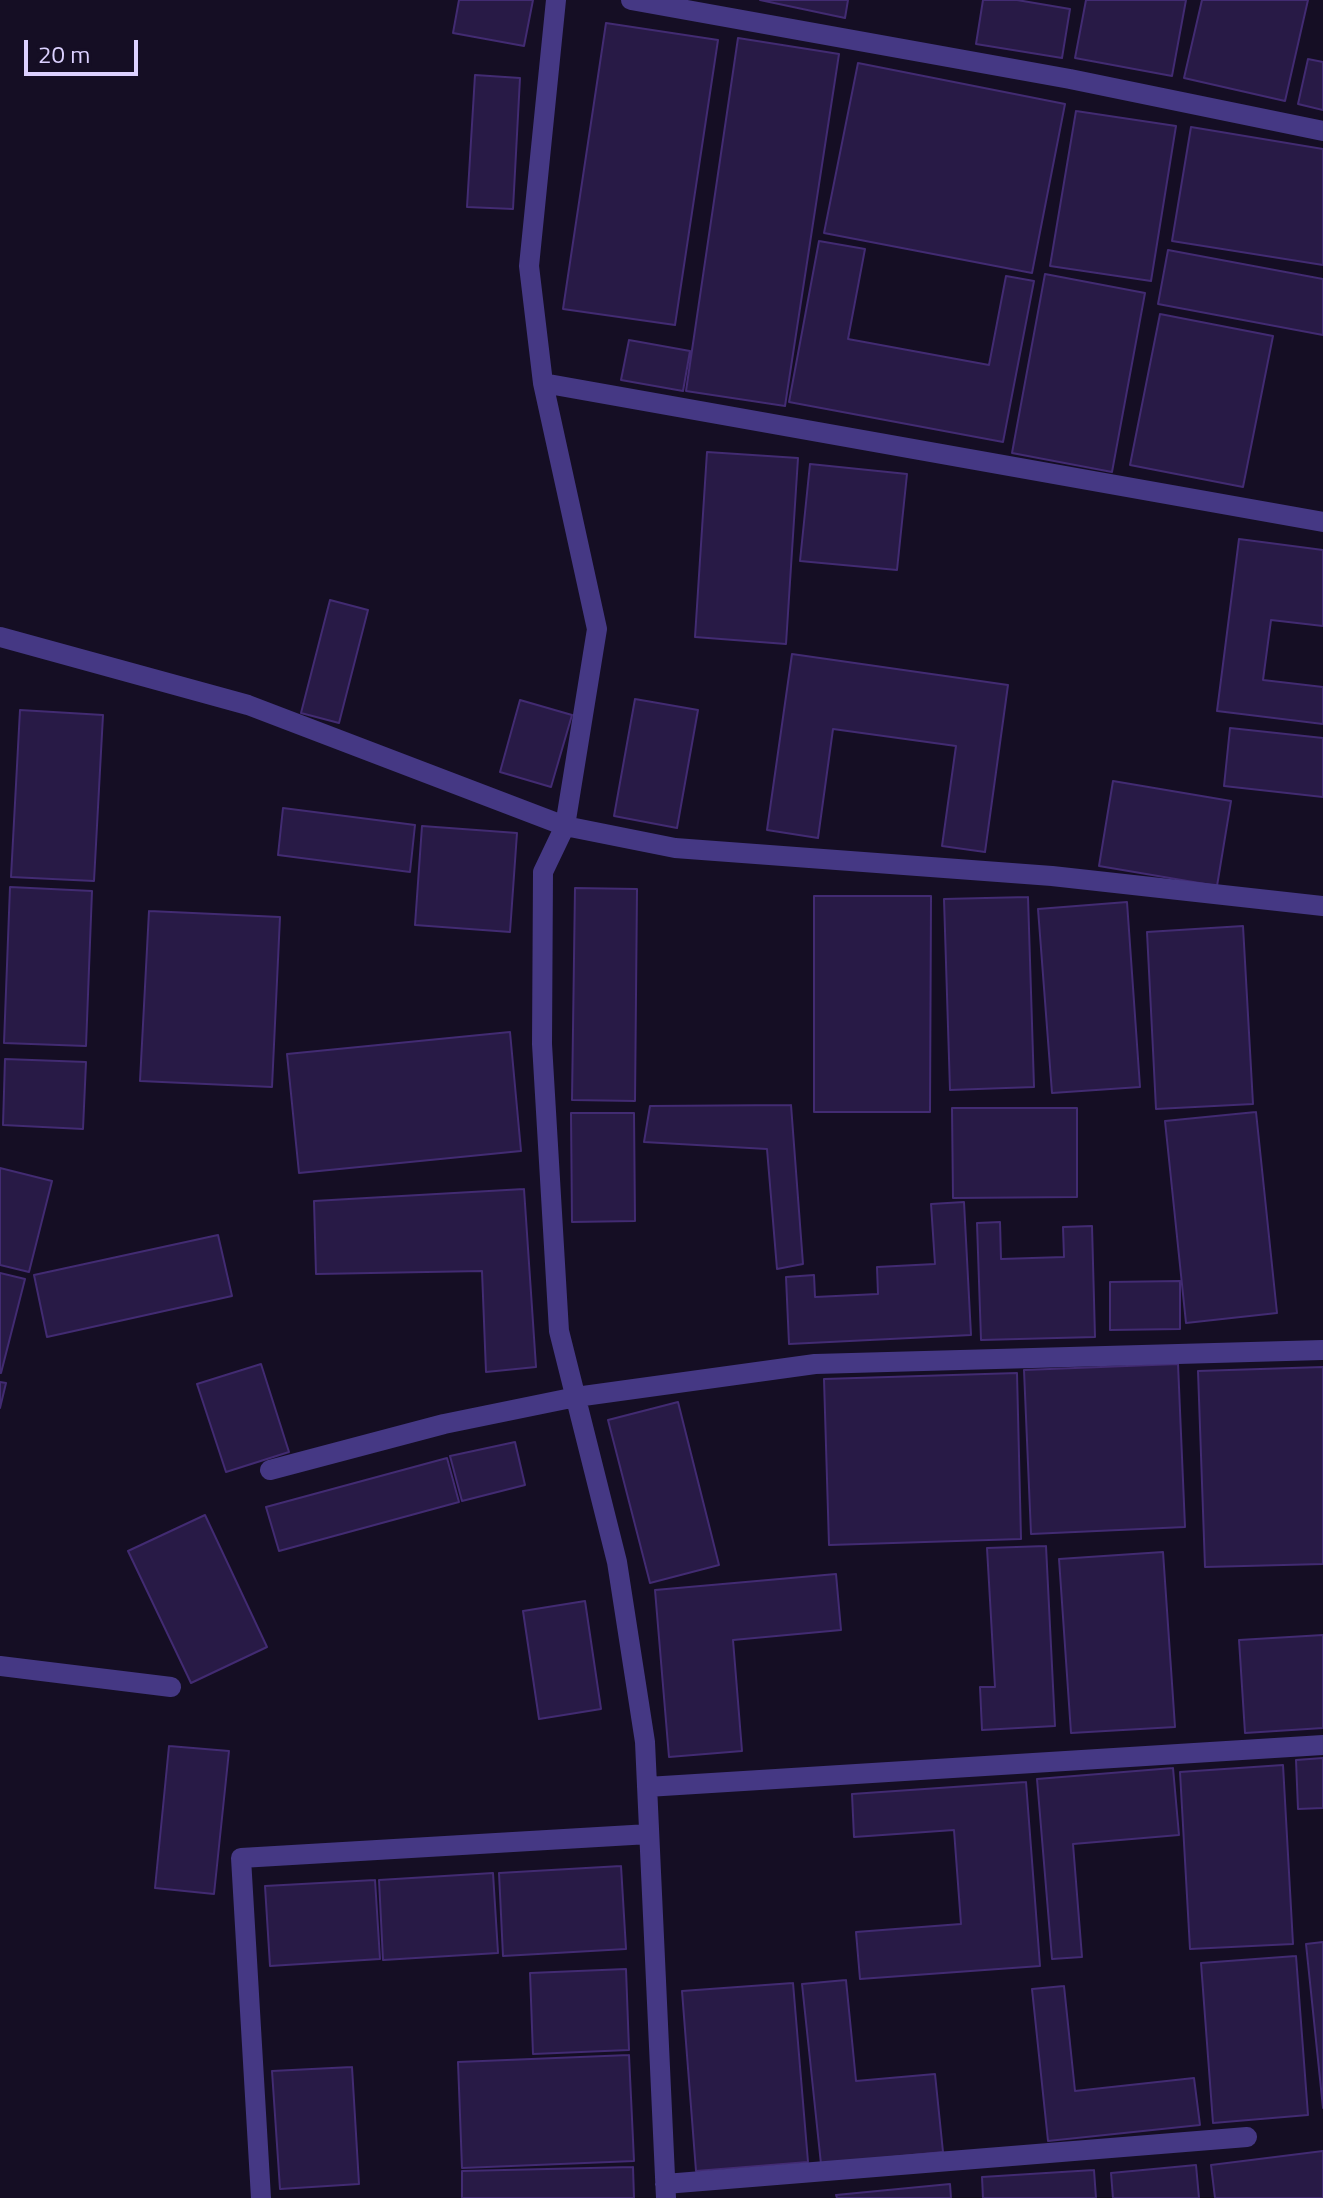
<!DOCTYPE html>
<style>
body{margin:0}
#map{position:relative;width:1323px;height:2198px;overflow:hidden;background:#150e24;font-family:"Titillium Web",sans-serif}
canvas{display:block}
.scale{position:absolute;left:24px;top:40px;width:114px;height:36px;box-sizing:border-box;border:4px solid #dcd1ff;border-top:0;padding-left:10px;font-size:24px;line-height:28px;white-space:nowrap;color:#dcd1ff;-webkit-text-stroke:6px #150e24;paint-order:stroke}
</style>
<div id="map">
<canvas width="1323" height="2198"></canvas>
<div class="scale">20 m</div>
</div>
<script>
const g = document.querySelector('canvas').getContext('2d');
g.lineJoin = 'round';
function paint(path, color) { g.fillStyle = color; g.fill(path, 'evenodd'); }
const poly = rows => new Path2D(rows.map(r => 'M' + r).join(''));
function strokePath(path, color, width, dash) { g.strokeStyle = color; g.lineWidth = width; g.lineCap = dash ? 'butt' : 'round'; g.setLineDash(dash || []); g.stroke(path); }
const building = poly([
 [459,0,533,0,524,46,453,33,459,0],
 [760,0,848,0,845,18,760,0],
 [983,0,1017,0,1070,9,1062,58,976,44,983,0],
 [1086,0,1186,0,1172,76,1075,58,1086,0],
 [1202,0,1308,0,1285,101,1184,78,1202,0],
 [606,23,718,40,675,325,563,309,606,23],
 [738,38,839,54,785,406,686,391,738,38],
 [1308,59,1323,62,1323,110,1298,104,1308,59],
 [858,63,1065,104,1032,273,824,233,858,63],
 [475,75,520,78,513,209,467,207,475,75],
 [1076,111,1176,126,1151,281,1050,266,1076,111],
 [1191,127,1323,149,1323,265,1172,241,1191,127],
 [819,241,865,249,848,339,989,365,1006,276,1034,281,1003,442,789,402,819,241],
 [1168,250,1323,279,1323,335,1158,304,1168,250],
 [1045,274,1145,293,1112,472,1012,453,1045,274],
 [1160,314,1273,336,1243,487,1130,465,1160,314],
 [629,340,690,351,683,391,621,380,629,340],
 [707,452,798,458,786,644,695,637,707,452],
 [810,464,907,474,897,570,800,561,810,464],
 [1239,539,1323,550,1323,626,1271,620,1263,680,1323,687,1323,724,1217,711,1239,539],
 [330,600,368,610,339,723,301,713,330,600],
 [792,654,1008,685,985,852,942,846,956,746,833,729,818,838,767,830,792,654],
 [635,699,698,710,677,828,614,816,635,699],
 [520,700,572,715,551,787,500,772,520,700],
 [20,710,103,715,94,881,11,877,20,710],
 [1230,728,1323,738,1323,797,1224,786,1230,728],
 [1113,781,1231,801,1217,886,1099,866,1113,781],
 [283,808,415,825,410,872,278,855,283,808],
 [422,826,517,833,510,932,415,925,422,826],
 [10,887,92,891,86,1046,4,1043,10,887],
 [575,888,637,889,635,1101,572,1100,575,888],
 [814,896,931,896,930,1112,814,1112,814,896],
 [1028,897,1034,1087,950,1090,944,899,1028,897],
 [1127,902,1140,1087,1052,1093,1038,909,1127,902],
 [149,911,280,917,272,1087,140,1081,149,911],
 [1243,926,1253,1104,1156,1109,1147,932,1243,926],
 [510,1032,521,1151,299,1173,287,1054,510,1032],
 [5,1059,86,1062,83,1129,3,1125,5,1059],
 [791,1105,803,1264,777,1269,767,1149,644,1142,650,1106,791,1105],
 [952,1108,1077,1108,1077,1197,953,1198,952,1108],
 [1256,1112,1277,1313,1186,1323,1165,1121,1256,1112],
 [571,1113,634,1113,635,1221,572,1222,571,1113],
 [0,1168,52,1181,29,1272,0,1265,0,1168],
 [524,1189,536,1367,486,1372,482,1271,316,1274,314,1201,524,1189],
 [964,1202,971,1335,789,1344,786,1277,814,1275,815,1297,878,1294,877,1267,935,1264,931,1204,964,1202],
 [1000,1222,1001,1259,1064,1257,1063,1227,1092,1226,1095,1337,981,1340,977,1223,1000,1222],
 [218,1235,232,1296,47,1337,34,1275,218,1235],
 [0,1273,25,1279,1,1373,0,1373,0,1273],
 [1180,1281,1180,1329,1110,1330,1110,1282,1180,1281],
 [261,1364,289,1452,226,1472,197,1384,261,1364],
 [1178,1364,1185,1527,1031,1534,1024,1370,1178,1364],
 [1323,1367,1323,1564,1205,1567,1198,1371,1323,1367],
 [1017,1373,1021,1539,829,1545,824,1379,1017,1373],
 [0,1382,6,1383,0,1408,0,1382],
 [678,1402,719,1565,650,1583,608,1420,678,1402],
 [515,1442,525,1485,462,1501,450,1456,515,1442],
 [447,1458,459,1502,279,1551,266,1507,447,1458],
 [205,1515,267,1647,191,1683,128,1551,205,1515],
 [1046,1546,1055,1726,982,1730,980,1687,995,1687,987,1548,1046,1546],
 [1163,1552,1175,1727,1071,1733,1059,1559,1163,1552],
 [836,1574,841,1630,733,1640,742,1751,669,1757,655,1590,836,1574],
 [585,1601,601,1709,539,1719,523,1611,585,1601],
 [1323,1635,1323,1728,1245,1733,1239,1640,1323,1635],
 [169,1746,229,1751,214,1894,155,1888,169,1746],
 [1323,1758,1323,1808,1298,1809,1296,1760,1323,1758],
 [1283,1765,1293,1944,1190,1949,1180,1772,1283,1765],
 [1173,1768,1179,1835,1073,1844,1082,1957,1052,1959,1037,1779,1173,1768],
 [1026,1782,1040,1966,860,1979,856,1932,961,1924,954,1830,854,1837,852,1794,1026,1782],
 [621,1866,626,1949,503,1956,499,1873,621,1866],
 [493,1873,498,1953,383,1960,379,1880,493,1873],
 [375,1880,380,1959,270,1966,265,1886,375,1880],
 [1323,1942,1323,2108,1306,1944,1323,1942],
 [1296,1956,1308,2115,1213,2123,1201,1963,1296,1956],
 [626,1969,629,2050,533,2054,530,1973,626,1969],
 [846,1980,856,2081,935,2074,943,2152,821,2164,802,1984,846,1980],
 [793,1983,808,2162,696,2171,682,1991,793,1983],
 [1064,1986,1075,2091,1194,2078,1200,2125,1048,2141,1032,1989,1064,1986],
 [629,2055,634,2161,462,2168,458,2062,629,2055],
 [352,2067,359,2184,280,2189,272,2071,352,2067],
 [1323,2151,1323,2198,1215,2198,1211,2165,1323,2151],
 [1196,2165,1199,2198,1113,2198,1111,2173,1196,2165],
 [633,2167,634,2198,462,2198,462,2171,633,2167],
 [1094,2170,1096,2198,983,2198,982,2177,1094,2170],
 [950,2184,951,2198,837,2198,836,2195,950,2184]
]);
const minor = poly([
 [556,0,529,266,543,383,597,629,565,826,543,872,542,1044,559,1331,617,1562,645,1742,666,2198],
 [631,0,1070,79,1323,131],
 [543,383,1323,522],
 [0,637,248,705,565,826,675,848,1052,876,1323,906],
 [270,1470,444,1424,576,1397,815,1364,1323,1350],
 [0,1666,171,1687],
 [647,1787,1323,1745],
 [665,2184,1247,2137],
 [261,2198,241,1858,649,1834]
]);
paint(building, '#281a46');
strokePath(building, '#422b72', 2);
strokePath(minor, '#453884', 20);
</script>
